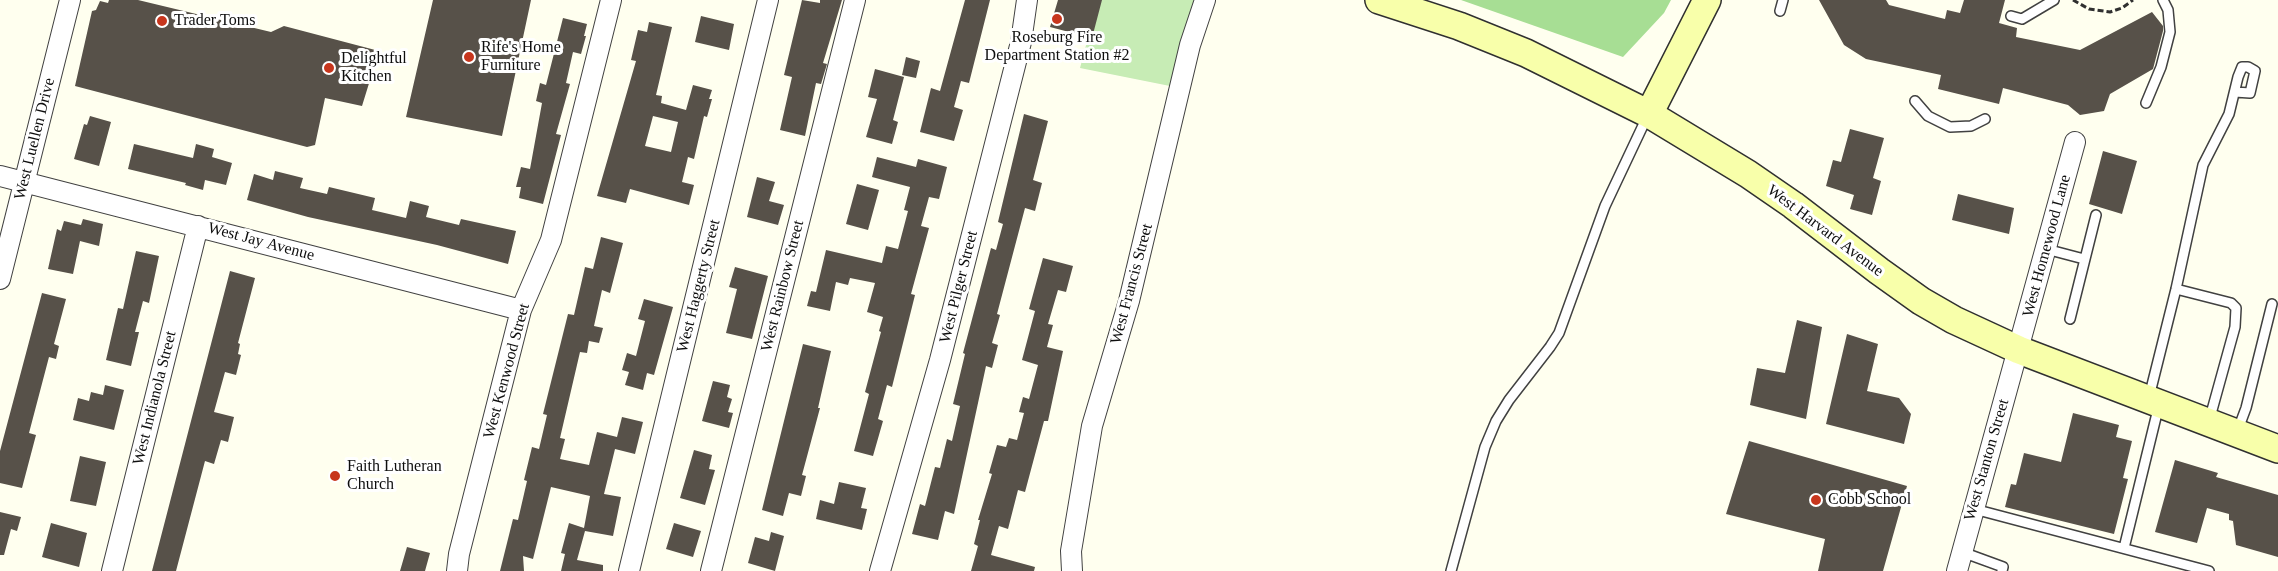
<!DOCTYPE html>
<style>
body{margin:0}
canvas{display:block;background:#ffffef}
</style>
<canvas width="2278" height="571"></canvas>
<script>
const g = document.querySelector('canvas').getContext('2d');
g.lineJoin = 'round';
function paint(path, color) { g.fillStyle = color; g.fill(path, 'evenodd'); }
const poly = rows => new Path2D(rows.map(r => 'M' + r).join(''));
function strokePath(path, color, width, dash) { g.strokeStyle = color; g.lineWidth = width; g.lineCap = dash ? 'butt' : 'round'; g.setLineDash(dash || []); g.stroke(path); }
function write(font, color, halo, rows, align = 'center') {
  g.font = font + ' Georgia,serif'; g.lineWidth = 6; g.setLineDash([]); g.textBaseline = 'middle'; g.strokeStyle = halo; g.fillStyle = color; for (const [text, x, y, turn = 0] of rows) {
    g.save(); g.translate(x, y); g.rotate((+turn || 0) * Math.PI / 180); g.textAlign = isNaN(turn) ? turn : align; if (halo) g.strokeText(text, 0, 0); g.fillText(text, 0, 0); g.restore();
  }
}
const green = poly([
 [1098,0,1204,0,1180,88,1080,68]
]);
const forest = poly([
 [1461,0,1671,0,1664,13,1623,57]
]);
const building = poly([
 [109,0,138,0,271,32,284,26,379,51,362,106,325,98,315,145,307,147,75,86,92,11,96,10,100,1,108,3],
 [433,0,531,0,502,136,406,117],
 [802,0,820,3,820,0,842,0,823,63,827,64,821,84,816,83,805,136,780,130,792,77,784,75],
 [965,0,990,0,969,83,961,81,954,107,963,110,954,141,920,132,931,88,940,91],
 [1058,0,1102,0,1092,38,1050,27],
 [1819,0,1886,0,1889,5,1945,19,1947,10,1960,13,1964,0,2005,0,1999,23,2017,28,2016,37,2080,50,2152,12,2163,26,2163,31,2153,69,2110,94,2104,111,2080,115,2068,105,2003,88,1999,104,1938,89,1941,75,1866,59,1844,45],
 [701,16,734,24,729,50,695,42],
 [563,18,587,24,584,36,586,36,581,54,573,52,566,83,570,84,556,134,561,135,543,204,519,198,521,187,516,187,521,167,530,169,542,103,536,101,540,83,546,85],
 [649,22,672,27,656,95,662,96,661,103,686,110,693,85,712,90,709,99,712,99,707,117,704,116,694,159,688,157,682,182,694,185,689,205,630,189,626,203,597,196,636,61,631,60,638,30,647,32],
 [653,116,678,122,671,152,645,146],
 [906,57,920,61,916,78,902,75],
 [875,69,904,77,893,120,898,122,892,144,866,137,877,99,868,97],
 [1024,114,1048,121,1033,180,1042,183,1035,211,1025,208,997,314,1000,315,992,343,998,345,992,368,986,366,954,514,945,511,938,540,912,534,920,504,925,506,935,467,940,468,947,439,952,441,960,406,953,404,965,354,963,353,991,248,996,250,1003,224,998,222],
 [90,116,111,122,99,166,74,159,84,124,87,125],
 [1850,129,1884,138,1873,178,1881,181,1872,215,1850,209,1854,195,1826,186,1833,160,1841,162],
 [134,144,193,158,196,144,214,149,212,157,232,163,226,185,205,180,203,190,185,185,186,183,128,169],
 [2103,151,2137,161,2122,214,2089,204],
 [877,157,916,167,918,159,947,167,939,199,929,197,921,226,929,228,911,294,915,295,892,387,887,385,878,419,883,421,873,456,854,451,869,394,865,392,881,332,879,331,883,317,867,312,875,283,850,278,848,285,836,282,830,311,807,306,811,291,816,292,826,250,882,263,886,246,898,249,908,211,904,210,910,187,872,177],
 [275,171,303,178,300,188,327,194,329,187,375,198,372,210,406,218,410,201,429,206,426,217,459,225,461,219,516,231,508,264,437,245,308,217,247,200,254,174,273,180],
 [757,177,775,182,769,201,784,205,778,225,747,217],
 [857,184,879,190,868,230,846,224],
 [1958,194,2014,208,2009,234,1952,220],
 [83,219,103,224,99,246,80,241,73,274,48,269,57,229,61,231,64,221,81,225],
 [601,237,623,243,610,293,602,290,594,326,603,328,599,343,589,341,587,353,580,352,560,438,565,439,560,459,589,465,597,432,617,437,622,417,643,422,635,454,615,449,604,494,621,497,613,536,585,531,577,560,603,565,603,571,561,571,565,554,561,553,569,523,584,528,590,496,551,487,533,559,523,556,524,571,500,571,513,519,518,520,527,481,524,480,532,447,539,449,547,415,543,414,568,314,574,315,585,267,593,269],
 [136,251,159,256,149,303,143,301,135,332,139,332,131,366,106,360,118,308,123,309],
 [1043,258,1073,266,1066,292,1058,290,1048,324,1053,325,1047,347,1063,351,1048,421,1044,421,1025,492,1018,490,1008,529,999,526,991,555,1035,567,1034,571,971,571,978,546,974,544,980,520,978,520,992,474,989,473,997,445,1006,447,1009,438,1017,440,1024,413,1019,412,1023,397,1029,399,1038,365,1022,360,1035,311,1029,309],
 [735,267,768,276,752,339,726,333,737,289,729,287],
 [230,271,255,278,238,343,240,344,238,354,241,355,236,375,225,372,214,412,234,417,228,442,221,440,214,464,205,461,176,571,152,571],
 [42,293,66,299,54,344,59,346,56,359,49,357,29,433,36,435,22,488,0,483,0,451],
 [644,299,673,307,654,375,647,373,643,390,625,385,629,372,622,370,627,353,636,356,645,321,638,319],
 [1797,320,1822,327,1806,419,1750,405,1757,368,1785,373],
 [1847,334,1878,344,1867,391,1899,398,1911,414,1904,444,1826,424],
 [803,344,831,351,818,408,820,408,802,475,806,476,801,496,789,493,783,516,762,510],
 [713,381,730,385,727,397,732,399,728,412,733,413,729,428,702,421],
 [105,385,124,390,114,430,73,420,78,398,89,401,91,392,103,395],
 [2073,413,2119,425,2116,437,2132,441,2123,478,2128,479,2114,534,2005,507,2011,484,2016,485,2024,453,2061,462],
 [1749,441,1907,486,1883,571,1818,571,1825,539,1726,514],
 [694,450,712,455,709,469,715,470,705,505,680,498],
 [80,456,106,462,96,506,70,501],
 [2175,460,2218,473,2216,477,2278,495,2278,557,2236,545,2233,521,2229,520,2229,514,2207,508,2197,543,2155,532],
 [839,482,866,488,861,508,867,509,862,530,816,519,820,500,834,504],
 [0,512,21,517,17,531,11,529,4,555,0,555],
 [51,523,87,533,79,567,42,557],
 [674,523,701,531,693,557,666,549],
 [771,532,784,536,775,571,748,563,755,537,769,541],
 [407,547,430,553,425,571,400,571]
]);
const path = poly([
 [2073,0,2089,9,2110,12,2122,8,2133,0]
]);
const lane = poly([
 [1780,11,1783,0],
 [2011,16,2022,19,2054,0],
 [1915,101,1928,116,1950,127,1971,126,1985,119],
 [2146,103,2161,67,2170,32,2168,10,2163,0],
 [2046,249,2084,259],
 [2176,289,2231,303,2236,308,2235,327,2209,421],
 [2070,319,2096,215],
 [2149,397,2176,289,2203,165,2229,114,2238,77,2242,67,2248,67,2255,71,2250,93,2235,92],
 [2237,432,2246,408,2272,304],
 [1974,509,2209,571],
 [2124,548,2159,405],
 [1962,552,2003,567,2002,571],
 [1451,571,1485,447,1496,421,1509,400,1550,347,1559,333,1605,206,1647,117]
]);
const street = poly([
 [0,176,521,310],
 [0,279,70,0],
 [112,571,198,226],
 [457,571,459,554,521,310,551,240,611,0],
 [629,571,768,0],
 [711,571,855,0],
 [880,571,940,360,1021,42,1027,0],
 [1072,571,1071,551,1092,426,1129,301,1190,45,1205,0],
 [1957,571,2075,142]
]);
const secondary = poly([
 [1379,0,1459,26,1526,53,1649,114,1748,174,1793,205,1879,271,1921,301,1954,320,2019,350,2278,449],
 [1649,114,1707,0]
]);
const markers = [
 [1057,19,6,"#c7361d"],
 [162,21,6,"#c7361d"],
 [469,57,6,"#c7361d"],
 [329,68,6,"#c7361d"],
 [335,476,6,"#c7361d"],
 [1816,500,6,"#c7361d"]
];
const poiNames = [
 ["Trader Toms",174,21],
 ["Roseburg Fire",1057,38,"center"],
 ["Department Station #2",1057,56,"center"],
 ["Rife's Home",481,48],
 ["Furniture",481,66],
 ["Delightful",341,59],
 ["Kitchen",341,77],
 ["Faith Lutheran",347,467],
 ["Church",347,485],
 ["Cobb School",1828,500]
];
const streetNames = [
 ["West Luellen Drive",35,139,-76],
 ["West Harvard Avenue",1825,231,37],
 ["West Jay Avenue",261,242,15],
 ["West Homewood Lane",2047,246,-75],
 ["West Francis Street",1132,284,-75],
 ["West Haggerty Street",699,286,-76],
 ["West Rainbow Street",783,286,-76],
 ["West Pilger Street",959,287,-76],
 ["West Kenwood Street",507,371,-75],
 ["West Indianola Street",155,398,-76],
 ["West Stanton Street",1987,460,-74]
];
paint(green, '#c7ecb5');
paint(forest, '#a7de94');
paint(building, '#575149');
strokePath(lane, '#414141', 12);
strokePath(street, '#414141', 22);
strokePath(secondary, '#303030', 30);
strokePath(path, '#303030', 3, [6, 3]);
strokePath(lane, '#fff', 9);
strokePath(street, '#fff', 20);
strokePath(secondary, '#f8ffaa', 27);
for (const [x, y, r, color] of markers) { const dot = new Path2D(); dot.arc(x, y, r, 0, 2 * Math.PI); g.fillStyle = color; g.fill(dot); strokePath(dot, '#fff', 2); }
write('16px', '#0e0e0e', '#fff', poiNames, 'left');
write('16px', '#0e0e0e', '#fff', streetNames);
</script>
